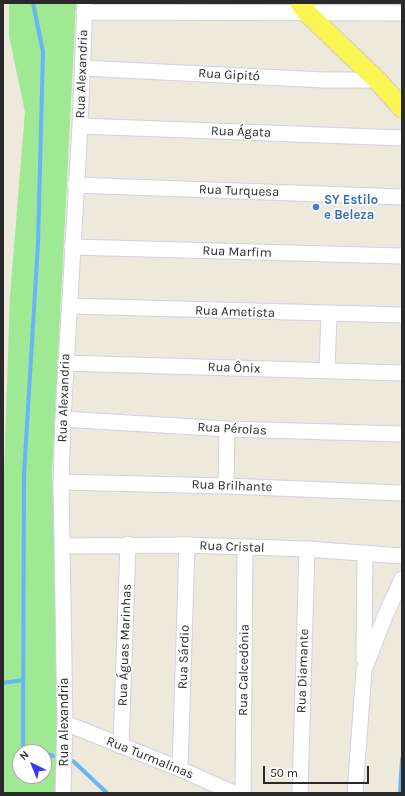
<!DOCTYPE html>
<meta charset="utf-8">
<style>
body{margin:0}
#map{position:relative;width:405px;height:796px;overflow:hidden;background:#ede9db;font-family:Karla,sans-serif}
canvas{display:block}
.frame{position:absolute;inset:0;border:4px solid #2a2a2a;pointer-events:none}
.north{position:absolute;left:12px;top:744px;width:40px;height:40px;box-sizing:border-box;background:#fff;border:1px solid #aaa;border-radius:50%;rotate:317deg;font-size:11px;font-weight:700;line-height:16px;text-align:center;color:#2a2a2a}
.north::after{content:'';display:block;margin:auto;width:14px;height:18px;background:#3936ff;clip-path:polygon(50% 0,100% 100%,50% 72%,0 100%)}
.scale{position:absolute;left:263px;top:766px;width:106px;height:18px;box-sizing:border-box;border:2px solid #2a2a2a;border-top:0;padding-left:5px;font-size:12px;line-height:14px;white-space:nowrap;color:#2a2a2a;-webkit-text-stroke:3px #fff;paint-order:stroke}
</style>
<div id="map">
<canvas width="405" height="796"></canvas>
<div class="frame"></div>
<div class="north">N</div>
<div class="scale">50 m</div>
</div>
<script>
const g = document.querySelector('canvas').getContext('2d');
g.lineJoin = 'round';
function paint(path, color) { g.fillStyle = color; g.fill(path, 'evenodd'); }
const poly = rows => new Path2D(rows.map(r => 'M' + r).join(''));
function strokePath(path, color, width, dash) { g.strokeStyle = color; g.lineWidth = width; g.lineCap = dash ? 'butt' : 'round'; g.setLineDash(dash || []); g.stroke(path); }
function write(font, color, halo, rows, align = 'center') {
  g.font = font + ' Karla,sans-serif'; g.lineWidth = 3.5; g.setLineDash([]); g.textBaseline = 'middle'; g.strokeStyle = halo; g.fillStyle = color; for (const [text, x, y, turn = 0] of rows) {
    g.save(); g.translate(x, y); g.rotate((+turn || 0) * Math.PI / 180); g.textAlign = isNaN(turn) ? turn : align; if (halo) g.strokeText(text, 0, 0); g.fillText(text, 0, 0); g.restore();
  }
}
const green = poly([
 [9,3,76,3,52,473,58,696,56,793,3,793,3,504,10,296,25,112,9,36],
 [20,752,44,752,44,776,20,776]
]);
const stream = poly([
 [33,3,43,52,38,243,24,474,23,747,40,752],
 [3,683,23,680],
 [44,753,53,756],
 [73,761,107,793],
 [400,793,402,759]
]);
const minor = poly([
 [84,12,402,13],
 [82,68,323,80,377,80],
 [80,126,402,138],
 [75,185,402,197],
 [72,247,402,256],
 [69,306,402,315],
 [65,363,402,373],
 [327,370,329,315],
 [63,419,227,429,402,434],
 [61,482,226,486,402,493],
 [226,486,227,429],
 [62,546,187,545,307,549,402,556],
 [364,659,365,553],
 [65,723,180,769,234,793],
 [121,746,128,544],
 [180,769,187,545],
 [63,793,65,723,61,482,63,419,80,126,85,3],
 [243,793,245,547],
 [300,793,307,549],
 [355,793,364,670,385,616,402,579]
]);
const major = poly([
 [300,3,307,13,377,80,402,108]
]);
const markers = [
 [316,207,4,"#3f7fe0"]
];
const streetNames = [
 ["Rua Alexandria",82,74,-88],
 ["Rua Gipitó",229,75,3],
 ["Rua Ágata",241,132,2],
 ["Rua Turquesa",239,191,2],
 ["Rua Marfim",237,252,2],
 ["Rua Ametista",235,312,2],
 ["Rua Ônix",234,368,2],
 ["Rua Alexandria",64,398,-88],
 ["Rua Pérolas",232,429,3],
 ["Rua Brilhante",232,486,2],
 ["Rua Cristal",232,547,2],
 ["Rua Águas Marinhas",125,645,-88],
 ["Rua Sárdio",184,657,-88],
 ["Rua Calcedônia",244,670,-89],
 ["Rua Diamante",303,671,-88],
 ["Rua Alexandria",64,722,-90],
 ["Rua Turmalinas",150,758,22]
];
const shopNames = [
 ["SY Estilo",324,200],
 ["e Beleza",324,215]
];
paint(green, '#9fe894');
strokePath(stream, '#67b4f7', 4);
strokePath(minor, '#d0d0e4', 17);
strokePath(major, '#ccc', 21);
strokePath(minor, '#fff', 15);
strokePath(major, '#faf553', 19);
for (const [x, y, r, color] of markers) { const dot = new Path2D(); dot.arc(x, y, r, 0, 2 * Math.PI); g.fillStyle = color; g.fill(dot); strokePath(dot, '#fff', 1.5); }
write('13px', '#2a2a2a', '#fff', streetNames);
write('bold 13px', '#366cbe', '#fff', shopNames, 'left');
</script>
